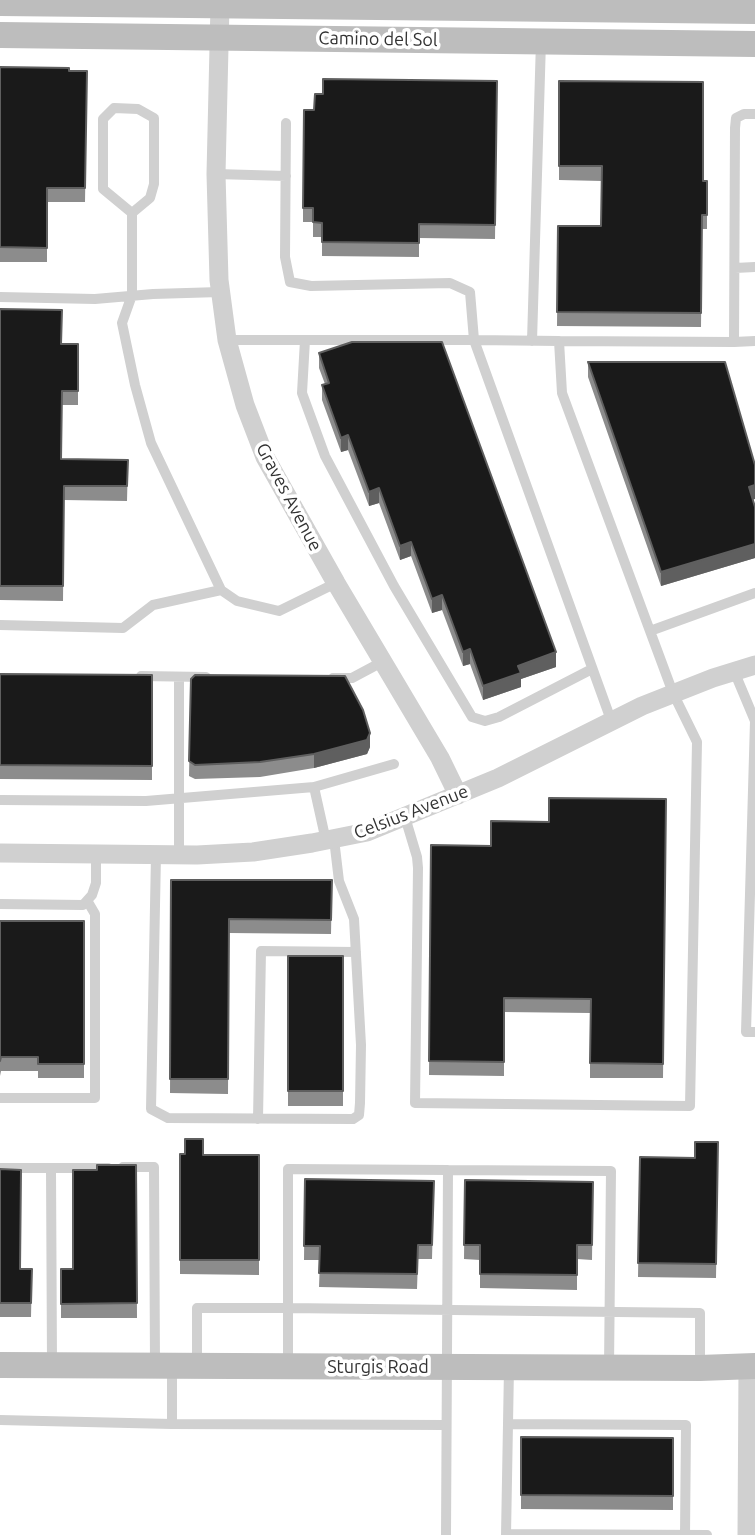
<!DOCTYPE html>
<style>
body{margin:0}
canvas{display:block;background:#fff}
</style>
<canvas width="755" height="1535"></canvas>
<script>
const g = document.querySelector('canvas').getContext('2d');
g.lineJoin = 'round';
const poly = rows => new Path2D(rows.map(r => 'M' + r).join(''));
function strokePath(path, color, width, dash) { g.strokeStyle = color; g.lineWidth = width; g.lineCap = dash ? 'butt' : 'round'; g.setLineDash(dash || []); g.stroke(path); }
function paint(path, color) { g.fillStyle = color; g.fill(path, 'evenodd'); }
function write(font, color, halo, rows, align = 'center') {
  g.font = font + ' Ubuntu,sans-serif'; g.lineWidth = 7; g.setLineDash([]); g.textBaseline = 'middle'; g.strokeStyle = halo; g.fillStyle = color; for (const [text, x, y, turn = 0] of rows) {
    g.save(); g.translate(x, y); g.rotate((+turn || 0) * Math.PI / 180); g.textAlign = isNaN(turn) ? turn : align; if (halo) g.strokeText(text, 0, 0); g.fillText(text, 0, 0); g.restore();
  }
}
const lane = poly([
 [286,123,285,257,290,282,311,286,450,283,470,292,474,340,559,341,562,393,650,631],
 [216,174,286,176],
 [132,213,103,189,103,119,114,108,138,109,154,118,154,184,150,198,132,213,132,295,122,323,135,385,151,443,221,590,237,601,279,611,336,583],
 [735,268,755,267],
 [0,297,95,299,153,294,220,292],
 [227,340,474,340,611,720],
 [305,340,302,393,325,456,394,586,472,717,485,721,499,717,592,669],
 [532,341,541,41],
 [559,341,734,342,735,128,736,118,744,114,755,114],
 [734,342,755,341],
 [0,625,123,628,153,605,221,590],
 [734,671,755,721],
 [141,676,206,677],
 [179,677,179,855],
 [333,678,352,678,382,662],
 [755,721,746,1032,755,1032],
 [314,787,326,841],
 [0,800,146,801,314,787,394,764],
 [405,817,417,857,418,868,415,1103,690,1106,697,742,673,693,650,631,755,593],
 [156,855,151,1109,168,1118,353,1119,359,1115,360,1103,361,1045,354,919,339,881,334,839],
 [0,904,83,905,92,895,96,883,96,854],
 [0,1098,95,1098,95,914,88,902],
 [258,1119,261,951,356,952],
 [123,1167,154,1167,155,1366],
 [0,1168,108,1168],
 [51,1169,52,1364],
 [448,1170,611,1171,609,1367],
 [197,1363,197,1308,288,1308,700,1313,700,1367],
 [288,1365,288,1169,448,1170,446,1535],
 [0,1420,172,1424,446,1425],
 [172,1424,172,1367],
 [508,1424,686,1425,685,1535],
 [506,1534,707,1535],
 [506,1535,509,1368]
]);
const street = poly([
 [220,5,216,174,219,280,227,340,245,405,265,457,336,583,440,758,458,795],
 [0,853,197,855,253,852,312,843,367,832,498,778,642,706,713,678,755,665],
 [747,1535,748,1367]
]);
const secondary = poly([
 [0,3,755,11],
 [0,35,755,44],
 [0,1365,700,1368,755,1366]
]);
const wall = poly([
 [0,67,87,71,85,202,47,202,47,262,0,262],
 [497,81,495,239,419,238,419,257,322,256,322,237,313,237,313,222,303,222,303,208,314,110,323,94],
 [559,81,703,181,707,181,707,229,702,229,701,327,557,326,558,226,601,226,602,181,559,180],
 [0,309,62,344,78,344,78,405,62,405,61,459,128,460,127,501,64,500,63,601,0,600],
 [319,353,556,667,521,679,521,687,483,700,470,664,463,666,442,610,432,613,411,556,400,560,379,503,369,506,348,450,341,452,322,400,322,385,325,384,319,368],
 [588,362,753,500,755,506,755,558,661,586,588,377],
 [0,674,152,675,152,780,0,779],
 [191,679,370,747,367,754,314,768,260,777,195,779,189,776],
 [666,799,663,1078,590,1078,590,1013,504,1012,504,1076,429,1075,431,845,491,846,549,822],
 [171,880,332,880,331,934,229,933,228,1094,170,1093],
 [0,921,84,921,84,1078,38,1078,38,1071,1,1071,0,1076],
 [288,956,343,956,343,1106,288,1106],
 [718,1142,716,1278,638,1277,640,1157,695,1158],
 [180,1154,203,1155,259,1155,259,1275,180,1274],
 [136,1165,137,1318,61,1318,61,1269,73,1269,97,1170],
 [0,1169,20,1269,32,1269,31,1317,0,1317],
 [305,1179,434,1181,432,1259,418,1259,417,1289,319,1287,320,1260,304,1260],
 [465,1180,593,1182,592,1260,577,1259,577,1290,480,1288,480,1260,464,1259],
 [521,1437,673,1438,673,1510,521,1509]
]);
const shadedWall = poly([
 [348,435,348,450,341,452,341,438],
 [755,485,755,499,749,501,749,487],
 [379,488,379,503,369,506,369,492],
 [411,542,411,556,400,560,400,546],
 [755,544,755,558,661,586,661,572],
 [442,595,442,610,432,613,432,599],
 [470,649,470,664,463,666,463,652],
 [556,652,556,667,521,679,521,687,483,700,483,686,518,666],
 [370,733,370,747,367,754,314,768,314,754]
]);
const building = poly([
 [0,67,69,68,69,71,87,71,85,188,47,188,47,248,0,247,0,67],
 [323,79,497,81,495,225,419,224,419,243,322,242,322,223,313,222,313,208,303,208,304,110,314,110,315,94,323,94,323,79],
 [559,81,703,82,703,181,707,181,707,215,702,215,701,313,557,312,558,226,601,226,602,166,559,166,559,81],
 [0,309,62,310,61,344,78,344,78,391,62,391,61,459,128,460,127,486,64,486,63,586,0,586,0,309],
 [352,342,442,342,556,652,518,666,521,673,483,686,470,649,463,652,442,595,432,599,411,542,400,546,379,488,369,492,348,435,341,438,322,385,329,383,319,353,352,342],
 [588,362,725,362,755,465,755,485,749,487,755,507,755,544,661,572,588,362],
 [0,674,152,675,152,766,0,765,0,674],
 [195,675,345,676,363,710,370,733,367,740,314,754,260,762,195,765,189,761,191,679,195,675],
 [549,798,666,799,663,1064,590,1063,591,999,504,998,504,1062,429,1061,431,845,491,846,491,821,549,822,549,798],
 [171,880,332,880,331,920,229,919,228,1079,170,1079,171,880],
 [0,921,84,921,84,1064,38,1064,38,1057,1,1057,0,1061,0,921],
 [288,956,343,956,343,1091,288,1091,288,956],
 [185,1139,203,1139,203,1155,259,1155,259,1260,180,1260,180,1154,185,1154,185,1139],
 [695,1142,718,1142,716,1264,638,1263,640,1157,695,1158,695,1142],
 [97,1165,136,1165,137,1303,61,1304,61,1269,73,1269,73,1170,97,1170,97,1165],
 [0,1169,21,1170,20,1269,32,1269,31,1303,0,1303,0,1169],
 [305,1179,434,1181,432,1245,418,1245,417,1274,319,1273,320,1246,304,1246,305,1179],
 [465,1180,593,1182,592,1245,577,1245,577,1275,480,1274,480,1245,464,1245,465,1180],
 [521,1437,673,1438,673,1496,521,1495,521,1437]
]);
const streetNames = [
 ["Camino del Sol",378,39,1],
 ["Graves Avenue",289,497,62],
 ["Celsius Avenue",411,812,-21],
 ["Sturgis Road",378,1367]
];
strokePath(lane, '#d0d0d0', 10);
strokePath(street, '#d0d0d0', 19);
strokePath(secondary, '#bdbdbd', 26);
paint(wall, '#8c8c8c');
paint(shadedWall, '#5f5f5f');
paint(building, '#1a1a1a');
strokePath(building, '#5f5f5f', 2);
write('18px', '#333', '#fff', streetNames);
</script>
